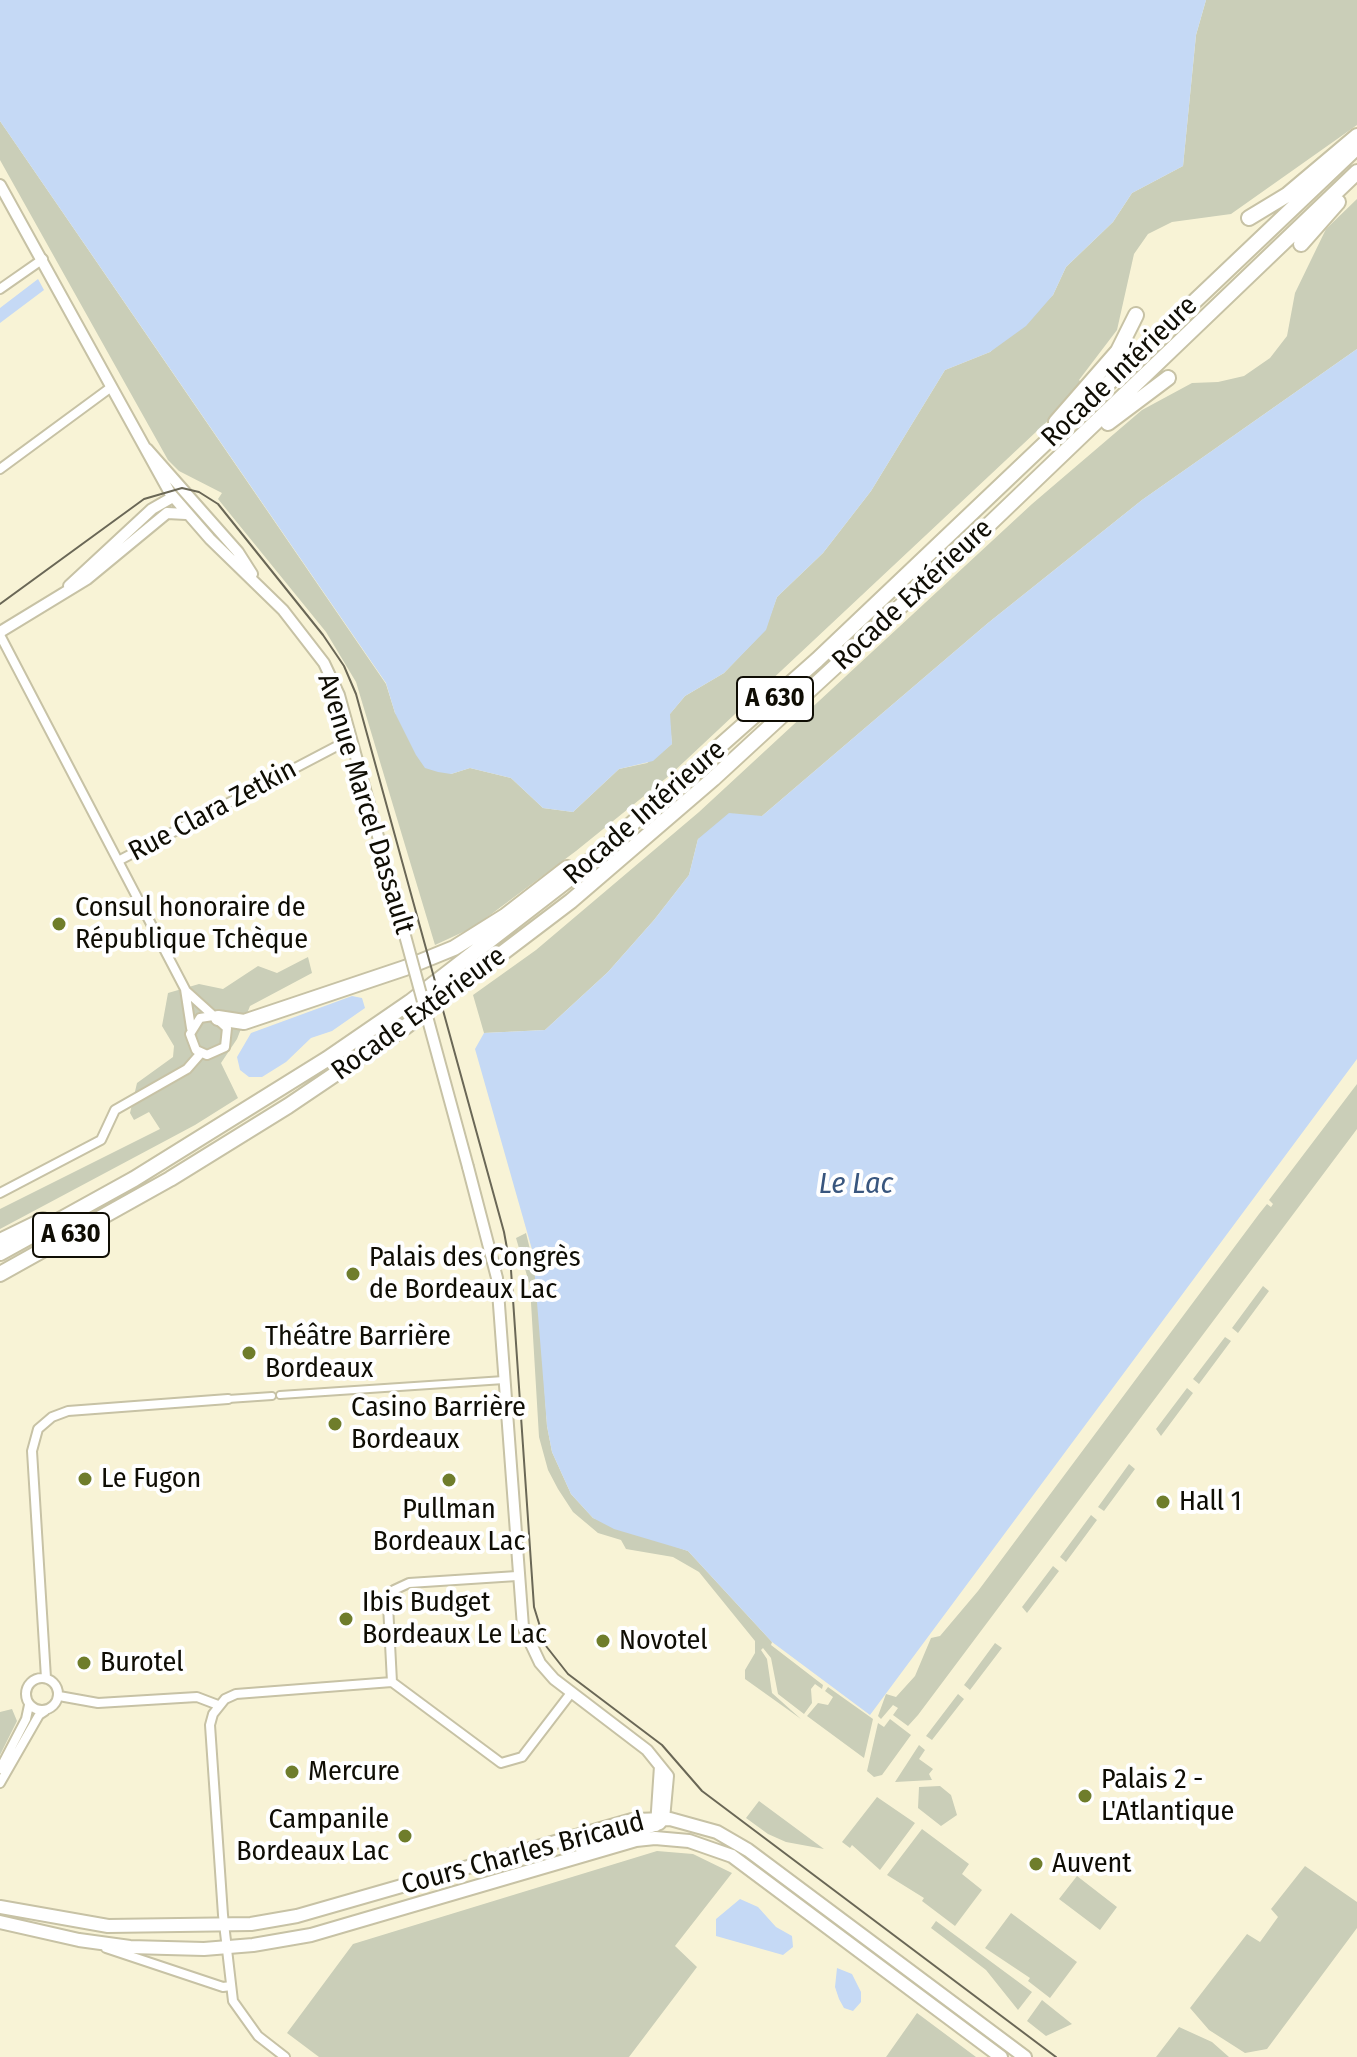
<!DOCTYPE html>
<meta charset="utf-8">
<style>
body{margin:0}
canvas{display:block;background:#f8f3d6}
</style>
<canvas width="1357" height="2057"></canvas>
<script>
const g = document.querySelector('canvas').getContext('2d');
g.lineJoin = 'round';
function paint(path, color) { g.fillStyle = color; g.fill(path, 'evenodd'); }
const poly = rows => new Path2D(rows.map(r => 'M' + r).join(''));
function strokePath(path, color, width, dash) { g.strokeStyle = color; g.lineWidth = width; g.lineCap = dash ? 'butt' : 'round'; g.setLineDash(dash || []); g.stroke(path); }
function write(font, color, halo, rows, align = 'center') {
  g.font = font + ' "Fira Sans Condensed",sans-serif'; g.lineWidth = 8; g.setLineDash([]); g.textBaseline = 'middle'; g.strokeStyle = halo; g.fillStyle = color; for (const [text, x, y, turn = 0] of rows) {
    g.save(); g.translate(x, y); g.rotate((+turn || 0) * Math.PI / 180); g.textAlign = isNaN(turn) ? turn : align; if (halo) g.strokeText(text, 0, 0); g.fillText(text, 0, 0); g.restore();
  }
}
const green = poly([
 [1206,0,1357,0,1357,125,1231,214,1172,222,1148,234,1134,254,1117,330,1079,380,1085,386,670,775,576,851,474,927,435,945,356,682,326,632,218,499,222,493,179,471,168,460,0,160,0,121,386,684,395,713,451,774,470,768,511,778,543,808,573,812,619,769,647,763,672,744,669,715,685,696,724,673,765,630,777,597,823,553,871,491,945,370,990,352,1053,295,1066,267,1113,222,1132,193,1183,166,1196,35],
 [1357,199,1357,349,1142,500,988,623,762,816,698,839,689,875,654,920,608,972,545,1030,484,1033,473,995,536,950,699,812,1032,504,1142,410,1192,383,1218,382,1244,376,1270,358,1287,336,1295,293,1326,229],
 [308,957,312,973,250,1006,237,1039,221,1063,238,1098,195,1125,0,1229,0,1209,160,1129,149,1112,134,1120,130,1113,137,1083,173,1057,174,1046,162,1026,168,993,199,984,223,989,258,966,277,973],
 [1357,1084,1357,1129,918,1715,908,1726,893,1715,898,1708,893,1705,881,1719,878,1716,886,1694,896,1697,915,1676,931,1638,940,1636,978,1591,1259,1214,1267,1204,1271,1207,1273,1204,1269,1200],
 [526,1233,537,1278,547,1426,552,1452,571,1494,593,1518,688,1551,772,1642,771,1645,823,1685,822,1689,815,1684,811,1689,812,1703,804,1714,778,1694,771,1658,763,1648,761,1650,767,1659,772,1693,801,1719,745,1679,745,1670,755,1653,755,1641,699,1572,673,1557,626,1549,621,1540,598,1533,573,1512,558,1489,548,1470,539,1437,530,1286,516,1238],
 [1263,1286,1269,1291,1238,1333,1232,1328],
 [1225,1337,1231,1341,1199,1384,1193,1379],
 [1187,1388,1193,1393,1161,1436,1156,1429],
 [1129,1464,1135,1469,1104,1511,1098,1507],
 [1091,1515,1097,1520,1066,1562,1060,1557],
 [1053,1566,1059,1571,1027,1613,1022,1607],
 [995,1643,1002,1648,970,1690,964,1685],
 [828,1687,873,1719,864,1758,807,1716,818,1703,828,1705,833,1697,825,1691],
 [958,1694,964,1699,932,1740,926,1736],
 [12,1709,17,1721,0,1755,0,1712],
 [890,1719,911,1735,882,1775,874,1777,867,1771,878,1723,884,1727],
 [919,1745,925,1750,919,1759,933,1769,929,1774,932,1780,895,1782],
 [940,1786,951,1795,957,1815,941,1826,918,1808,919,1787],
 [877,1797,915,1823,880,1870,852,1845,850,1848,842,1842],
 [759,1801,805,1835,824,1849,786,1842,768,1834,746,1818],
 [922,1829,969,1864,962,1874,982,1890,955,1926,922,1901,924,1898,887,1875],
 [657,1851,693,1854,732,1873,675,1946,697,1967,629,2057,319,2057,287,2033,353,1944],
 [1305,1866,1357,1902,1357,1928,1267,2049,1245,2053,1209,2030,1190,2008,1247,1934,1260,1942,1278,1917,1271,1909],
 [1077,1876,1117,1907,1100,1930,1059,1899],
 [1011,1913,1077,1962,1050,1998,1028,1981,1030,1978,985,1948],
 [936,1921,1032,1992,1018,2010,986,1970,931,1928],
 [1042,2000,1072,2024,1046,2036,1027,2021],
 [917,2013,976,2057,886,2057],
 [1179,2027,1212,2042,1229,2057,1156,2057]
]);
const water = poly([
 [0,0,1206,0,1196,35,1183,166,1132,193,1113,222,1066,267,1053,295,1026,326,990,352,945,370,871,491,823,553,777,597,766,630,724,673,685,696,670,714,672,744,653,761,619,769,573,812,543,808,511,778,470,768,451,774,438,772,425,768,416,755,395,713,386,683,0,121],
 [38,279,44,290,0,323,0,308],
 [1357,349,1357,1059,870,1715,772,1642,688,1551,614,1529,593,1518,571,1494,552,1452,547,1426,533,1253,475,1049,484,1033,545,1030,608,972,654,920,689,875,698,839,729,813,762,816,988,623,1142,500],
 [352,996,362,998,365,1008,332,1031,311,1038,286,1062,262,1077,249,1077,240,1070,237,1057,251,1033],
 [740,1899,758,1907,776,1927,792,1936,793,1947,783,1955,716,1936,716,1919],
 [837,1968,852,1974,861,1992,861,2002,853,2011,844,2008,839,1999,835,1987]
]);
const pedestrian = poly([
 [280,1395,504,1380],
 [228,1399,272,1396]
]);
const minor = poly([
 [0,289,43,259],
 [0,469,110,388],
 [0,635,185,989,191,1028],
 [118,861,339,745,352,742],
 [186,991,227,1028,225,1047,207,1055,196,1050,190,1034,200,1018,213,1016],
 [0,1193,101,1140,115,1110,187,1069,201,1053],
 '26 1694a16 16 0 1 1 32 0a16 16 0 1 1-32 0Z',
 [46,1678,32,1451,38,1429,52,1417,68,1411,228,1399],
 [392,1682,501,1763,522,1757,571,1693],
 [59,1696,98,1703,197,1697,218,1705],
 [0,1769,26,1719,29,1705],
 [0,1783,39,1715,45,1711],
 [106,1948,223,1987,231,1986],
 [285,2057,258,2036,233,2001,223,1915,210,1725,213,1714,225,1699,236,1694,392,1682,388,1605,394,1590,409,1583,517,1576]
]);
const tertiary = poly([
 [0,185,170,493,210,539,283,610,324,663,339,695,379,840],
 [147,449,238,552,252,574],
 [69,586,152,509,173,497],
 [0,632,87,579,167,513,186,514],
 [468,1167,497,1278,523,1627,540,1663,554,1679,647,1750,668,1776,664,1819,660,1824,582,1851],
 [656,1826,660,1766]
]);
const secondary = poly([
 [0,1907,108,1926,251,1924,297,1916,632,1820,670,1819,717,1832,748,1850,1025,2057],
 [0,1922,79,1940,130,1947,204,1949,253,1945,311,1935,636,1840,655,1838,689,1841,732,1856,1001,2057]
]);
const motorway = poly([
 [1249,218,1287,195,1357,136],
 [1301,244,1338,202],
 [1056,422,1118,351,1136,315],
 [1108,423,1168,378],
 [218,1018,244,1022,405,968,454,948,505,916,567,868],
 [0,1241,43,1220],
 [0,1253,134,1179,327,1059,410,1002,573,876,817,660,1357,147],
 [0,1274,170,1179,288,1106,405,1027,571,901,713,779,977,536,1357,172]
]);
const tram = poly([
 [0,604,144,499,182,488,199,492,218,504,323,635,344,666,356,694,504,1232,511,1270,534,1607,546,1646,568,1674,662,1745,702,1791,1056,2057]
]);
const tertiaryBridge = poly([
 [379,840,468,1167]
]);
const markers = [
 [59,924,8,"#6f7d2b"],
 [353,1274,8,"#6f7d2b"],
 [249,1353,8,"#6f7d2b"],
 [335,1424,8,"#6f7d2b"],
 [85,1479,8,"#6f7d2b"],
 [449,1480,8,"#6f7d2b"],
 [1163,1502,8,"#6f7d2b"],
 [346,1619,8,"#6f7d2b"],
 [603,1641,8,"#6f7d2b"],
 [84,1663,8,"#6f7d2b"],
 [292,1772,8,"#6f7d2b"],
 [1085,1796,8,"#6f7d2b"],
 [405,1836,8,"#6f7d2b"],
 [1036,1864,8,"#6f7d2b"]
];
const shields = [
 [775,699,76],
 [71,1235,76]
];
const shieldNames = [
 ["A 630",775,699],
 ["A 630",71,1235]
];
const streetNames = [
 ["Rocade Intérieure",1120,372,-44],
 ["Rocade Extérieure",913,595,-43],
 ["Avenue Marcel Dassault",365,804,73],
 ["Rue Clara Zetkin",213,811,-28],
 ["Rocade Intérieure",645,813,-41],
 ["Rocade Extérieure",419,1014,-36],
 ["Cours Charles Bricaud",523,1854,-15]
];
const poiNames = [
 ["Consul honoraire de",75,908],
 ["République Tchèque",75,940],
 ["Palais des Congrès",369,1258],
 ["de Bordeaux Lac",369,1290],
 ["Théâtre Barrière",265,1337],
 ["Bordeaux",265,1369],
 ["Casino Barrière",351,1408],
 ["Bordeaux",351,1440],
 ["Le Fugon",101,1479],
 ["Hall 1",1179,1502],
 ["Pullman",449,1510,"center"],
 ["Bordeaux Lac",449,1542,"center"],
 ["Ibis Budget",362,1603],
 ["Bordeaux Le Lac",362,1635],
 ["Novotel",619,1641],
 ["Burotel",100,1663],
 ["Mercure",308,1772],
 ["Palais 2 -",1101,1780],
 ["L'Atlantique",1101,1812],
 ["Campanile",389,1820,"right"],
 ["Bordeaux Lac",389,1852,"right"],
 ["Auvent",1052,1864]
];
const waterNames = [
 ["Le Lac",856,1185]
];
paint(green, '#caceb8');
paint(water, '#c5d9f5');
strokePath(pedestrian, '#c7c2a5', 10);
strokePath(minor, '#c7c2a5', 12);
strokePath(tertiary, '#c7c2a5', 14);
strokePath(secondary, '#c7c2a5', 16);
strokePath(motorway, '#c7c2a5', 18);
strokePath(pedestrian, '#fff', 6);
strokePath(minor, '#fff', 8);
strokePath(tertiary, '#fff', 10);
strokePath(secondary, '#fff', 12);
strokePath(motorway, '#fff', 14);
strokePath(tram, '#6a6756', 2);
strokePath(tertiaryBridge, '#c7c2a5', 14, []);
strokePath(tertiaryBridge, '#fff', 10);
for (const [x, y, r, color] of markers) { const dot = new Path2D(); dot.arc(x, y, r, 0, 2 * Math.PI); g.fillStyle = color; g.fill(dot); strokePath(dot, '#fff', 3); }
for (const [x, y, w] of shields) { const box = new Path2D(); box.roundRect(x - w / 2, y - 22, w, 44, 6); g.fillStyle = '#fff'; g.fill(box); strokePath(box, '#0f0d04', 2); }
write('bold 26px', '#0f0d04', null, shieldNames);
write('28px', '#0f0d04', '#fff', streetNames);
write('28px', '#0f0d04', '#fff', poiNames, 'left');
write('italic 30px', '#39567e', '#fff', waterNames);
</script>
